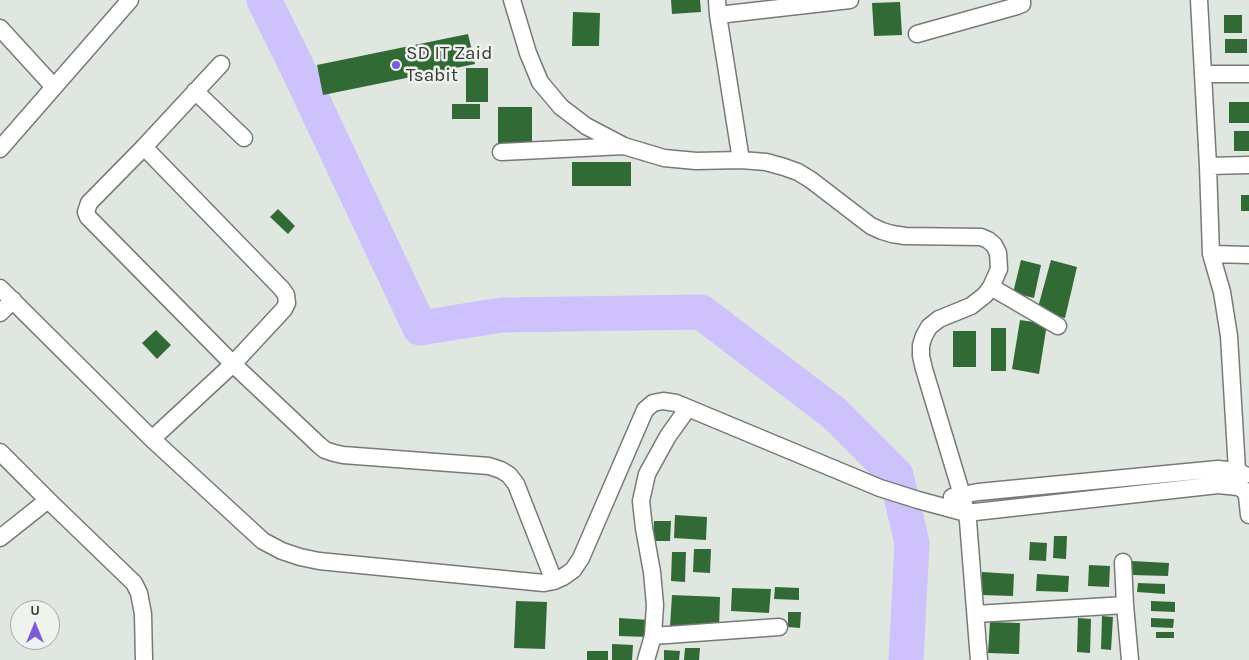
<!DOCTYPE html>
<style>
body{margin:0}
#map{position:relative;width:1249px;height:660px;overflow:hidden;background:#e0e6e0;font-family:Karla,sans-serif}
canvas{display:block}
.north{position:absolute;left:10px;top:600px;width:50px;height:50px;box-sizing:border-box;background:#eef3ed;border:1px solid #a4a8a4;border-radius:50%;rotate:0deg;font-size:14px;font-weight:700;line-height:20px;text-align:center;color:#363836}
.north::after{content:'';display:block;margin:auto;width:18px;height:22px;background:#7e5ad4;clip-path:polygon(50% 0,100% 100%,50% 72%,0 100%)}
</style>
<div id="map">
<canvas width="1249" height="660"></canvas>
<div class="north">U</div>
</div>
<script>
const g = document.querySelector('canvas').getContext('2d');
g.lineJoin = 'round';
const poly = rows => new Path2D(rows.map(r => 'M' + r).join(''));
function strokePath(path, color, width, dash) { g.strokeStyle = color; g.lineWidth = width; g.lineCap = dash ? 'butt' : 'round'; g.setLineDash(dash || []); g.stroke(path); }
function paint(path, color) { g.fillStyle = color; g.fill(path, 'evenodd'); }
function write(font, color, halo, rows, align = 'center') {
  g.font = font + ' Karla,sans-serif'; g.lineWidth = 5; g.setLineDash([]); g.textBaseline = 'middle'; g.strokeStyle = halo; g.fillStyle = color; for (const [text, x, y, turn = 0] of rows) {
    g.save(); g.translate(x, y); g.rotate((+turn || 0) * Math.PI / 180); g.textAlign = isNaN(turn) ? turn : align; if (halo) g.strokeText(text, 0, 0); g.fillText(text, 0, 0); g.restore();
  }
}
const river = poly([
 [264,0,296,65,420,328,502,315,701,312,834,413,896,475,912,543,906,660]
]);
const building = poly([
 [671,0,700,0,701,12,672,14],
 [900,2,902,35,874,36,872,3],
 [573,12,600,13,599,46,572,46],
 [1224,15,1242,15,1242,33,1224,33],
 [468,34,475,64,323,95,317,65],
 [1225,39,1247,39,1247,53,1225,53],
 [466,68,488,68,488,102,466,102],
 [1229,102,1249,102,1249,123,1229,123],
 [452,104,480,104,480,119,452,119],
 [498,107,532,107,532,144,498,144],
 [1234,131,1249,131,1249,151,1234,151],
 [572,162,631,162,631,186,572,186],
 [1241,195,1249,195,1249,211,1241,211],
 [278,209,295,226,288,234,270,217],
 [1021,260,1041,265,1034,298,1013,293],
 [1051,260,1077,267,1065,318,1037,311],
 [1020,320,1047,324,1039,374,1012,369],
 [991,328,1006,328,1006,371,991,371],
 [156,330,171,345,157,359,142,343],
 [953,331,976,331,976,367,953,367],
 [675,515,707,517,706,540,674,538],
 [654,521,671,521,670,541,653,541],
 [1054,536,1067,536,1066,559,1053,558],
 [1030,542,1047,543,1046,561,1029,560],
 [694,549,711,549,710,573,693,572],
 [672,552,686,552,685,582,671,581],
 [1132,561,1169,563,1168,576,1132,575],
 [1089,565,1110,566,1109,587,1088,586],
 [982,572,1014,574,1013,596,981,595],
 [1037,574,1069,576,1068,592,1036,591],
 [1138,583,1165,584,1165,594,1137,592],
 [775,587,799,588,799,600,774,599],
 [732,588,771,589,769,613,731,611],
 [672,595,720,597,719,629,670,627],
 [516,601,547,602,545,649,514,648],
 [1151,601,1175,602,1175,612,1151,611],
 [788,612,801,612,800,628,788,627],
 [1102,616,1113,617,1111,650,1101,649],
 [619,618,649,620,648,637,619,636],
 [1078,618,1091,619,1090,653,1077,652],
 [1151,618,1174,619,1173,628,1151,627],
 [990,622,1020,623,1019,654,988,653],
 [1156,632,1174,632,1174,638,1156,638],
 [612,644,633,645,632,660,612,660],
 [685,648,700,648,699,660,684,660],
 [664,650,680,651,679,660,664,660],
 [587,651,608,651,608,660,587,660]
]);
const street = poly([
 [512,0,528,53,540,82,561,107,586,126,624,146,664,158,696,161,741,160],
 [717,0,718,15,741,160,766,162,784,167,798,172,811,180,871,226,882,231,892,234,905,236,981,237,988,240,994,245,998,253,999,269,991,287,985,295,971,306,939,319,929,327,924,336,921,345,921,356,924,369,962,495,968,521,979,660],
 [1199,0,1208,166,1211,254,1222,292,1229,336,1238,487],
 [718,15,850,0],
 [0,28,54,87],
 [917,34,1017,6,1022,4,1022,0],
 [221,64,144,147,89,203,86,212,88,217,233,364,319,445,325,450,334,453,343,455,489,466,501,470,509,475,516,484,554,581],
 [1203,74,1249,74],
 [195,91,244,138],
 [144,147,282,289,286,295,287,303,284,309,233,364,152,439],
 [0,149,130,0],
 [501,152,624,146],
 [1208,166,1249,165],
 [1211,254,1249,255],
 [991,287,1058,326],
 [0,288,152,439,263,541,282,551,300,557,319,561,544,583,554,581,563,577,573,570,581,558,645,410,653,403,663,401,676,403,880,488,918,500,966,513,1218,485,1238,487,1244,490,1247,496,1249,515],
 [0,313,13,300],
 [0,452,48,500],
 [952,497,978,492,1218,469,1237,471,1245,475],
 [0,538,48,500,134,583,139,593,143,614,144,660],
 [1123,562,1125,605,1130,660],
 [976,614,1125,605],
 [653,636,779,627],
 [646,660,653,636,655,605,652,572,644,528,641,501,647,474,668,436,688,408]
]);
const markers = [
 [396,65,5,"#7e5ad4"]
];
const poiNames = [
 ["SD IT Zaid",406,54],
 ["Tsabit",406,76]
];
strokePath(river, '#cdc2fc', 35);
paint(building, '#326a35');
strokePath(street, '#777b77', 19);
strokePath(street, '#fff', 16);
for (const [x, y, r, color] of markers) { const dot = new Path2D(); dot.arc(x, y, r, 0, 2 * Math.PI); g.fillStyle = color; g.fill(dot); strokePath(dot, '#eef3ed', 2); }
write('19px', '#363836', '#eef3ed', poiNames, 'left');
</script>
